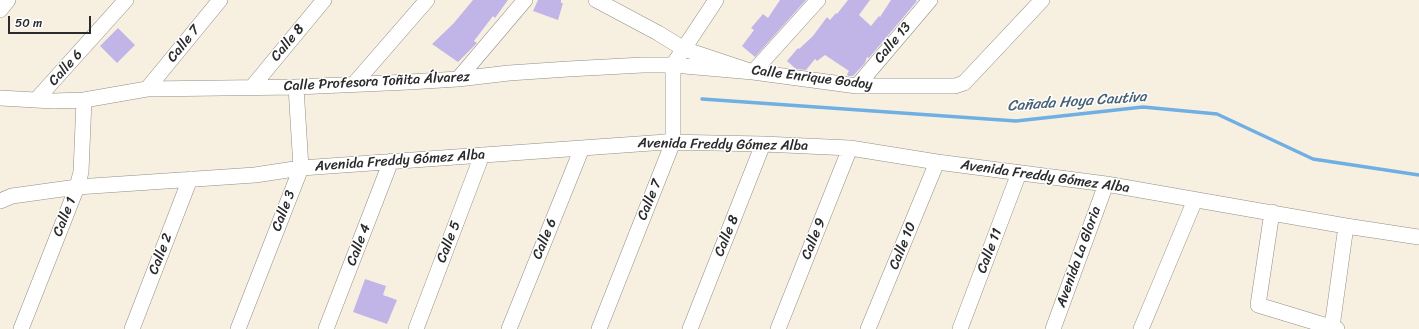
<!DOCTYPE html>
<meta charset="utf-8">
<style>
body{margin:0}
#map{position:relative;width:1419px;height:329px;overflow:hidden;background:#f7f0e1;font-family:Sriracha,sans-serif}
canvas{display:block}
.scale{position:absolute;left:8px;top:16px;width:83px;height:18px;box-sizing:border-box;border:2px solid #2b2b2b;border-top:0;padding-left:5px;font-size:12px;line-height:14px;white-space:nowrap;color:#2b2b2b;-webkit-text-stroke:3px #fff;paint-order:stroke}
</style>
<div id="map">
<canvas width="1419" height="329"></canvas>
<div class="scale">50 m</div>
</div>
<script>
const g = document.querySelector('canvas').getContext('2d');
g.lineJoin = 'round';
const poly = rows => new Path2D(rows.map(r => 'M' + r).join(''));
function strokePath(path, color, width, dash) { g.strokeStyle = color; g.lineWidth = width; g.lineCap = dash ? 'butt' : 'round'; g.setLineDash(dash || []); g.stroke(path); }
function paint(path, color) { g.fillStyle = color; g.fill(path, 'evenodd'); }
function write(font, color, halo, rows, align = 'center') {
  g.font = font + ' Sriracha,sans-serif'; g.lineWidth = 3; g.setLineDash([]); g.textBaseline = 'middle'; g.strokeStyle = halo; g.fillStyle = color; for (const [text, x, y, turn = 0] of rows) {
    g.save(); g.translate(x, y); g.rotate((+turn || 0) * Math.PI / 180); g.textAlign = isNaN(turn) ? turn : align; if (halo) g.strokeText(text, 0, 0); g.fillText(text, 0, 0); g.restore();
  }
}
const stream = poly([
 [702,99,1016,121,1143,107,1217,114,1313,159,1419,175]
]);
const building = poly([
 [473,0,508,0,495,18,493,16,474,41,477,43,458,62,432,44,453,24],
 [538,0,561,0,561,3,563,3,558,20,533,11],
 [780,0,806,0,755,57,742,46,754,30,751,28,763,14,768,18],
 [848,0,870,0,859,15,871,26,879,16,880,17,891,0,916,0,917,1,869,58,867,57,865,63,853,76,848,76,847,74,849,71,825,55,817,61,815,59,806,70,796,69,787,61,798,48,799,49,813,36,827,17,830,20,836,13,837,14],
 [118,28,135,45,117,63,100,46],
 [365,279,386,286,383,295,397,300,387,324,353,312]
]);
const minor = poly([
 [596,0,658,33,684,49,753,72,857,86,955,86,964,83,1042,0],
 [0,10,8,0],
 [458,79,525,0],
 [354,84,427,0],
 [857,86,930,0],
 [252,87,324,0],
 [147,89,220,0],
 [0,98,53,101,84,100,147,89,296,87,409,82,458,79,509,73,568,69,643,65,673,65,753,72,818,0],
 [36,100,126,0],
 [0,201,12,196,77,187,255,175,301,168,666,142,763,144,850,148,937,162,1106,184,1346,226,1419,237],
 [1272,212,1258,305,1337,329],
 [1332,327,1346,226],
 [21,329,77,187,81,172,84,100],
 [132,329,190,179],
 [238,329,301,168,296,87],
 [326,329,391,161],
 [416,329,482,155],
 [509,329,582,148],
 [599,329,673,142,673,65,716,0],
 [690,329,763,144],
 [778,329,850,148],
 [868,329,937,162],
 [960,329,1019,173],
 [1053,329,1106,184],
 [1141,329,1195,200]
]);
const streetNames = [
 ["Calle 8",288,43,-50],
 ["Calle 13",893,43,-50],
 ["Calle 7",184,44,-51],
 ["Calle 6",66,68,-48],
 ["Calle Enrique Godoy",812,78,7],
 ["Calle Profesora Toñita Álvarez",377,82,-3],
 ["Avenida Freddy Gómez Alba",723,145,1],
 ["Avenida Freddy Gómez Alba",400,161,-4],
 ["Avenida Freddy Gómez Alba",1045,177,8],
 ["Calle 7",650,200,-68],
 ["Calle 3",284,211,-69],
 ["Calle 1",65,217,-68],
 ["Calle 8",727,236,-68],
 ["Calle 6",545,239,-68],
 ["Calle 9",814,239,-68],
 ["Calle 5",449,242,-69],
 ["Calle 4",359,245,-69],
 ["Calle 10",903,246,-68],
 ["Calle 11",990,251,-69],
 ["Calle 2",161,254,-69],
 ["Avenida La Gloria",1079,257,-70]
];
const waterNames = [
 ["Cañada Hoya Cautiva",1077,102,-4]
];
strokePath(stream, '#6fafe3', 3.5);
paint(building, '#c1b5e7');
strokePath(minor, '#918e86', 16);
strokePath(minor, '#fff', 15);
write('14px', '#2b2b2b', '#fff', streetNames);
write('italic 15px', '#466075', '#fff', waterNames);
</script>
